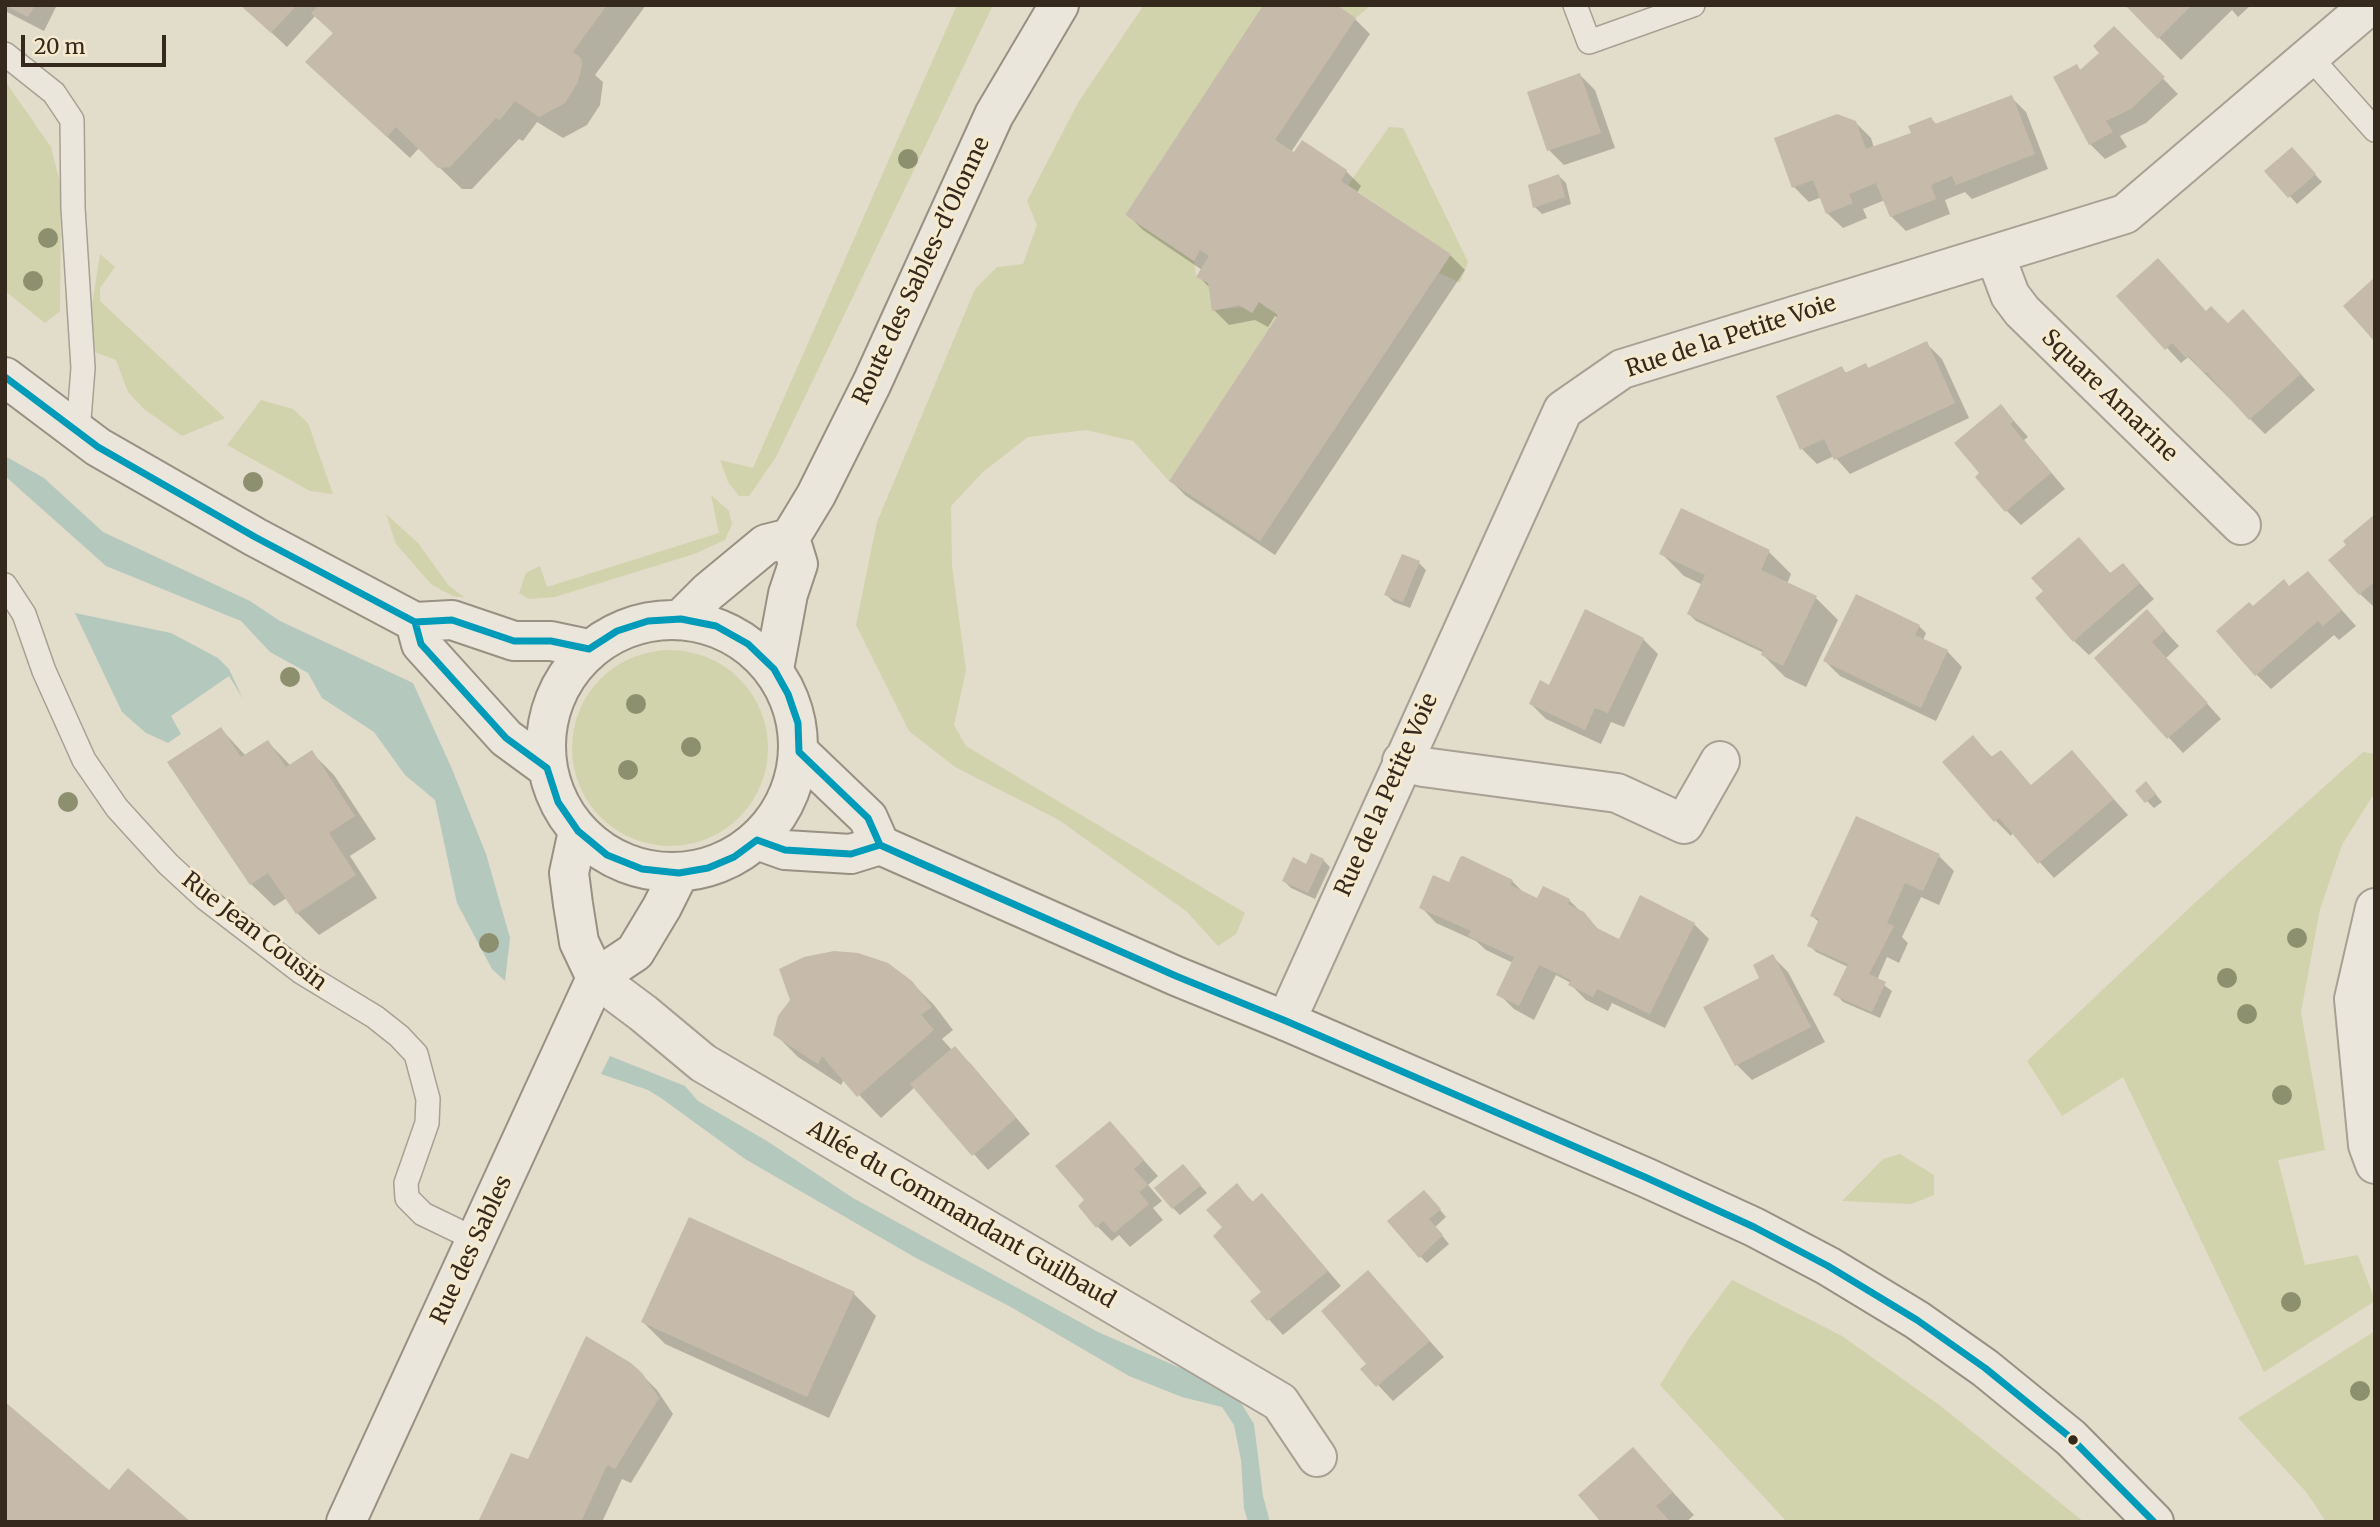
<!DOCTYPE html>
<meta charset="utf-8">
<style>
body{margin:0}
#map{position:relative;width:2380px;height:1527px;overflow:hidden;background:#e2dcca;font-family:Merriweather,serif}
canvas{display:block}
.frame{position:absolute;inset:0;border:7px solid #35281c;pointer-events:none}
.scale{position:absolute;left:21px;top:35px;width:145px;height:32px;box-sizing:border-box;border:4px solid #35281c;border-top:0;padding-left:9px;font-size:21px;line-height:24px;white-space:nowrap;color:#35281c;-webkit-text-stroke:5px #f5eace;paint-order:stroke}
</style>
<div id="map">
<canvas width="2380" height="1527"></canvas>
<div class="frame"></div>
<div class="scale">20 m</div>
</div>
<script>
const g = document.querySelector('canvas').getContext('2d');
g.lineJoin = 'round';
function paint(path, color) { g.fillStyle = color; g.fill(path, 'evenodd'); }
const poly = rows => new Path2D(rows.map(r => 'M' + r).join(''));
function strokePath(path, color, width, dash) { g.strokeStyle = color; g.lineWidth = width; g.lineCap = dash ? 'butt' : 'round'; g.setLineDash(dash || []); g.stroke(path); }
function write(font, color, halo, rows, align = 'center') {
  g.font = font + ' Merriweather,serif'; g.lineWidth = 6; g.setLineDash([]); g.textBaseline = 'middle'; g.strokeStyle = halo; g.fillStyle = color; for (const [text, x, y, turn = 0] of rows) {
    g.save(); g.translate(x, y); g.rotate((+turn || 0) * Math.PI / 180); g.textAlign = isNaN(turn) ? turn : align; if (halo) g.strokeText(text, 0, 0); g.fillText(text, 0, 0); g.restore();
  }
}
const green = poly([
 [957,5,993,5,776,457,749,496,739,496,728,482,720,460,753,468],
 [1144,5,1263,5,1125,215,1194,261,1196,277,1208,283,1212,310,1242,307,1252,313,1259,302,1278,315,1169,481,1133,441,1086,430,1028,437,983,472,951,506,952,566,966,670,954,725,966,746,1245,913,1236,934,1218,946,1186,911,1059,820,955,767,909,731,856,625,877,522,975,289,997,267,1023,264,1037,225,1027,201,1079,101],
 [1337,5,1371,5,1356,18],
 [5,81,51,147,61,187,60,311,45,323,5,291],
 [1389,127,1403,128,1468,262,1460,283,1439,273,1451,254,1348,185],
 [100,254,115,267,100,288,100,301,225,418,182,436,144,409,128,392,116,360,95,352,91,312],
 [261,400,293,409,308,423,333,494,310,491,227,445],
 [711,495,729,511,732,524,725,540,694,554,555,597,529,599,519,593,526,573,540,566,547,587,719,533],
 [386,514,418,543,449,586,464,597,455,597,432,585,396,544],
 '572 748a98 98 0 1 1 196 0a98 98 0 1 1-196 0Z',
 [2363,752,2375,754,2375,792,2342,845,2320,909,2301,1012,2325,1150,2278,1160,2305,1265,2358,1255,2375,1301,2264,1372,2123,1077,2062,1116,2027,1061,2199,899],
 [1900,1154,1934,1175,1934,1195,1911,1204,1842,1201,1883,1159],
 [1732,1280,1842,1336,1942,1407,2084,1522,1787,1522,1660,1385,1689,1338],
 [2375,1331,2375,1522,2326,1522,2307,1493,2238,1418]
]);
const water = poly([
 [5,456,44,478,103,532,250,601,280,621,413,683,452,769,486,854,510,938,505,981,492,969,457,903,435,800,405,775,374,732,322,698,308,673,270,652,241,621,106,566,5,476],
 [75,613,171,633,218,658,229,669,243,699,178,744,168,743,146,733,122,712],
 [610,1056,685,1086,698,1101,767,1141,853,1198,1098,1332,1208,1380,1233,1396,1241,1403,1254,1424,1263,1496,1270,1522,1248,1522,1244,1508,1241,1460,1234,1425,1222,1407,1182,1397,1129,1376,1009,1306,916,1258,745,1159,661,1098,648,1090,601,1074]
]);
const pier = poly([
 [229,676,245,702,233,713,180,747,165,745,181,734,171,716]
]);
const shadow = poly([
 [5,5,57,5,44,31,5,11],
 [242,5,646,5,595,75,603,82,600,105,587,125,563,138,537,122,523,141,519,139,472,189,462,189,419,148,410,158,330,84,334,34,316,15,287,47],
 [2127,5,2251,5,2238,17,2232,10,2181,60],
 [1355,19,1370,34,1291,152,1346,171,1361,186,1357,193,1450,255,1465,270,1275,555,1186,496,1171,481,1278,318,1275,316,1268,327,1255,320,1229,325,1214,310,1211,289,1198,276,1202,270,1143,230,1128,215],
 [2114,28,2178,94,2146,123,2120,136,2127,147,2105,159,2090,144,2076,66,2081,71,2101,53],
 [1580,75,1595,90,1615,148,1564,165,1549,150],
 [2011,97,2026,112,2048,169,1972,199,1965,192,1945,200,1950,214,1906,231,1891,216,1885,200,1863,209,1867,218,1843,228,1827,213,1822,197,1809,202,1794,187,1855,122,1871,138,1874,148,1913,134,1931,119,1937,125],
 [2299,157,2322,182,2297,204,2267,171],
 [1559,176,1566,183,1571,204,1542,214,1535,207],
 [2119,296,2228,325,2258,326,2315,390,2265,434,2188,357,2181,363],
 [1927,344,1942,359,1969,418,1850,474,1834,456,1817,464,1802,449,1842,368,1847,374,1866,365,1870,370],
 [2001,406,2028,437,2024,440,2065,489,2021,525,2006,510,1981,473],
 [2375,516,2375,608,2360,594,2348,545],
 [2079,539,2111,574,2137,580,2154,599,2089,655,2074,641,2045,591],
 [1769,552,1791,574,1787,584,1816,598,1838,620,1806,687,1785,677,1763,655,1764,653,1696,621,1689,614,1703,585,1684,576,1661,553],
 [1419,563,1426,570,1410,608,1394,602,1386,595],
 [2290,588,2322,588,2356,626,2339,640,2334,635,2271,689,2256,674,2253,609],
 [2147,611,2179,646,2166,658,2221,719,2183,753,2096,658],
 [1919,626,1926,633,1923,640,1947,651,1962,667,1936,721,1840,676,1825,661],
 [1643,639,1658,654,1624,727,1611,722,1601,744,1546,719,1531,704,1550,687],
 [221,729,246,756,268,742,290,765,312,753,334,775,376,839,350,856,377,898,319,935,297,913,287,898,274,906,251,884],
 [1973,737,1993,758,2032,786,2072,752,2128,815,2054,878,2013,833,2011,836,1996,821],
 [2137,791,2153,791,2162,802,2154,808],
 [1857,818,1939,856,1954,871,1939,905,1921,897,1902,937,1908,943,1899,963,1887,957,1877,980,1892,991,1880,1018,1843,1002,1836,994,1848,967,1816,952,1809,945,1819,922,1812,916],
 [1323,860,1330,867,1315,899,1291,888,1284,881,1306,866],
 [1512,881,1525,894,1537,901,1569,900,1601,932,1620,942,1694,924,1709,939,1665,1028,1612,1003,1608,1011,1586,1000,1570,984,1571,983,1556,975,1534,1020,1514,1009,1499,994,1513,963,1486,950,1476,941,1436,923,1421,907,1449,884],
 [1773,957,1788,972,1825,1042,1752,1080,1737,1065],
 [911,982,934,1005,953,1030,942,1039,952,1050,970,1063,1030,1134,988,1170,915,1087,881,1118,844,1079,841,1085,798,1057,775,1034],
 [1110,1123,1158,1176,1148,1185,1162,1201,1153,1208,1163,1220,1130,1247,1119,1235,1112,1241,1097,1226,1087,1201],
 [1190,1174,1207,1193,1180,1215,1173,1208],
 [1237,1186,1254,1203,1277,1211,1341,1286,1283,1335,1252,1301,1263,1292,1225,1228],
 [1431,1199,1446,1217,1435,1227,1449,1244,1427,1263,1420,1256],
 [1368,1272,1444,1357,1393,1401,1363,1369,1369,1364],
 [854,1294,876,1316,829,1418,665,1344,643,1322],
 [641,1374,657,1390,673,1414,631,1483,622,1479,602,1522,479,1522],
 [1633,1449,1694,1515,1686,1522,1604,1522]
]);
const building = poly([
 [5,5,35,5,28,17],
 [240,5,297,5,271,33],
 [319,5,607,5,573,52,581,58,582,66,578,82,565,103,539,117,515,101,500,120,496,118,450,167,438,168,396,127,387,137,305,62,333,33,311,13],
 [1263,5,1337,5,1356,18,1275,140,1294,152,1302,140,1347,170,1341,181,1451,254,1260,541,1169,481,1278,315,1259,302,1252,313,1239,305,1212,311,1208,283,1196,277,1209,256,1200,250,1194,261,1125,215],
 [2125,5,2192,5,2158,39],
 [2114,26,2165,77,2131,109,2106,121,2113,132,2089,145,2053,77,2077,64,2080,70,2099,53,2093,46],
 [1580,73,1601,133,1547,151,1527,92],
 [2012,95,2035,154,1956,185,1952,176,1931,185,1936,199,1890,217,1876,183,1849,194,1853,203,1826,214,1813,180,1792,188,1774,138,1837,114,1856,121,1866,149,1911,133,1908,126,1931,117,1935,124],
 [2292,147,2316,174,2288,198,2264,171],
 [1559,174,1565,197,1533,208,1528,185],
 [2158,258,2206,311,2211,306,2228,323,2243,309,2301,374,2249,420,2206,372,2204,373,2189,356,2187,359,2172,343,2165,350,2116,296],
 [2375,277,2375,342,2343,306],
 [1927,341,1955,403,1834,460,1824,439,1800,450,1776,396,1842,366,1845,373,1866,363,1868,368],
 [2001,404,2014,421,2010,424,2051,473,2005,512,1975,477,1979,473,1954,443],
 [1681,508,1770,550,1761,570,1817,596,1783,666,1761,655,1763,650,1687,614,1705,575,1659,554],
 [2375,514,2375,581,2359,595,2328,560,2346,545,2343,541],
 [2079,537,2110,573,2123,563,2140,583,2073,642,2035,598,2043,591,2031,578],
 [1402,554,1420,561,1403,602,1384,595],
 [2308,571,2342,610,2323,626,2318,621,2255,676,2216,631,2249,602,2253,606,2284,579,2289,586],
 [1856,594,1920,625,1915,635,1948,650,1921,708,1823,661],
 [1585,609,1644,638,1608,713,1595,708,1585,730,1529,704,1540,680,1549,685],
 [2147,609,2165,630,2152,642,2208,703,2167,739,2094,658],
 [221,727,241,757,268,740,286,767,312,750,355,816,329,833,356,875,296,914,268,873,250,885,167,762],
 [1973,735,1991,757,2001,750,2031,785,2072,750,2114,799,2038,864,1999,818,1994,822,1942,762],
 [2146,781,2156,794,2145,803,2135,791],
 [1856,816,1940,854,1923,891,1905,883,1887,923,1894,926,1869,974,1886,982,1872,1012,1833,995,1848,964,1807,946,1819,919,1810,916],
 [1311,853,1324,859,1308,893,1282,881,1293,857,1306,864],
 [1463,856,1513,880,1510,885,1537,898,1543,886,1570,899,1568,904,1584,912,1597,928,1619,939,1640,895,1695,923,1650,1014,1597,989,1593,997,1568,985,1571,980,1539,965,1519,1006,1496,995,1514,957,1468,936,1471,931,1419,908,1433,875,1449,882,1460,857],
 [834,951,858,953,888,963,912,981,932,1007,921,1015,934,1030,857,1097,822,1056,818,1064,773,1035,778,1016,790,1000,779,969,804,957],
 [1773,954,1811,1027,1735,1066,1703,1007,1759,978,1753,965],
 [955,1046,1016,1118,972,1156,910,1084],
 [1110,1121,1144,1160,1134,1169,1148,1185,1139,1192,1149,1204,1114,1233,1103,1221,1096,1228,1078,1206,1084,1200,1055,1166],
 [1183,1164,1201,1185,1172,1209,1154,1188],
 [1237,1183,1252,1202,1262,1193,1328,1271,1267,1321,1250,1301,1261,1292,1213,1236,1222,1227,1206,1210],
 [1424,1190,1441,1209,1429,1219,1443,1235,1419,1258,1387,1221],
 [689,1217,855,1292,807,1397,641,1322],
 [1368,1270,1430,1341,1376,1387,1360,1369,1366,1364,1321,1311],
 [586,1336,631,1363,642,1373,659,1398,615,1469,607,1465,581,1522,478,1522,511,1453,528,1459],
 [5,1402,109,1490,128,1468,191,1522,5,1522],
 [1633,1447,1673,1492,1656,1506,1671,1522,1601,1522,1578,1495]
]);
const lane = poly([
 [1575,5,1589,42,1693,5],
 [5,54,54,93,72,120,73,208,83,368,78,432],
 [2310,57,2375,130],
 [5,585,24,614,44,671,84,760,117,808,168,864,206,899,301,972,375,1017,399,1036,416,1054,428,1099,427,1123,406,1183,407,1198,423,1214,477,1240]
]);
const street = poly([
 [1995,255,2010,295,2022,311,2241,525],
 [1402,761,1423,767,1617,793,1684,824,1720,761],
 [2375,908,2354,999,2368,1145,2375,1164],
 [596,978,643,1013,703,1063,1280,1402,1317,1457],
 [1286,1021,1563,410,1622,369,2125,214,2370,5]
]);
const secondary = poly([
 [5,377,98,447,255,537,415,622],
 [790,538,816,495,872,383,994,115,1059,5],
 [681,619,708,592,766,544,790,538],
 '546 746a126 126 0 1 1 252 0a126 126 0 1 1-252 0Z',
 [415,622,421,644,506,738,547,768],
 [415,622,452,620,514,641,551,641,589,649],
 [774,669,788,594,798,564,790,538],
 [799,752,868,818,880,845],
 [578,831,569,873,573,904,579,942,596,978],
 [757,840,785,850,851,854,880,845,1176,976,1286,1021,1647,1178,1754,1227,1828,1266,1917,1320,1985,1368,2071,1438,2154,1522],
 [346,1522,596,978,635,952,662,907,679,873]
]);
const bus1 = poly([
 [5,377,98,447,255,537,415,622],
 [415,622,452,620,514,641,551,641,589,649,617,631,648,621,681,619,716,626,748,644,774,669,788,694,798,723,799,752,868,818,880,845,1176,976,1286,1021,1647,1178,1754,1227,1828,1266,1917,1320,1985,1368,2071,1438,2154,1522],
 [415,622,421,644,506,738,547,768,558,802,578,831,607,855,642,869,679,873,708,868,734,857,757,840,785,850,851,854,880,845,931,868]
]);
const trees = [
 [908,159],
 [48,238],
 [33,281],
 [253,482],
 [290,677],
 [636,704],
 [691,747],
 [628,770],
 [68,802],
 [2297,938],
 [489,943],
 [2227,978],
 [2247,1014],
 [2282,1095],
 [2291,1302],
 [2360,1391]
];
const markers = [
 [2073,1440,6,"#35281c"]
];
const streetNames = [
 ["Route des Sables-d'Olonne",922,271,-65],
 ["Rue de la Petite Voie",1731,337,-18],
 ["Square Amarine",2109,396,44],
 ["Rue de la Petite Voie",1387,795,-66],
 ["Rue Jean Cousin",254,932,38],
 ["Allée du Commandant Guilbaud",961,1215,30],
 ["Rue des Sables",472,1250,-65]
];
paint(green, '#d1d3ac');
paint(water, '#b5c8bd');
paint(pier, '#e2dcca');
paint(shadow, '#0003');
paint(building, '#c6baab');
strokePath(lane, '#a7a094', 26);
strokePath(street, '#a7a094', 42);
strokePath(secondary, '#979083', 42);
strokePath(lane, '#eae6db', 23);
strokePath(street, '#eae6db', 38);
strokePath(secondary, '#eae6db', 38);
strokePath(bus1, '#009bb9', 7);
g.fillStyle = '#8c906e';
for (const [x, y] of trees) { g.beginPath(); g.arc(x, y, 10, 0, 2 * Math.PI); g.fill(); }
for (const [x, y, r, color] of markers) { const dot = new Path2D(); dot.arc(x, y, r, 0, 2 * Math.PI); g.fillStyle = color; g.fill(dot); strokePath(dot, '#f5eace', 2.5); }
write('23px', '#35281c', '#f5eace', streetNames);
</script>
